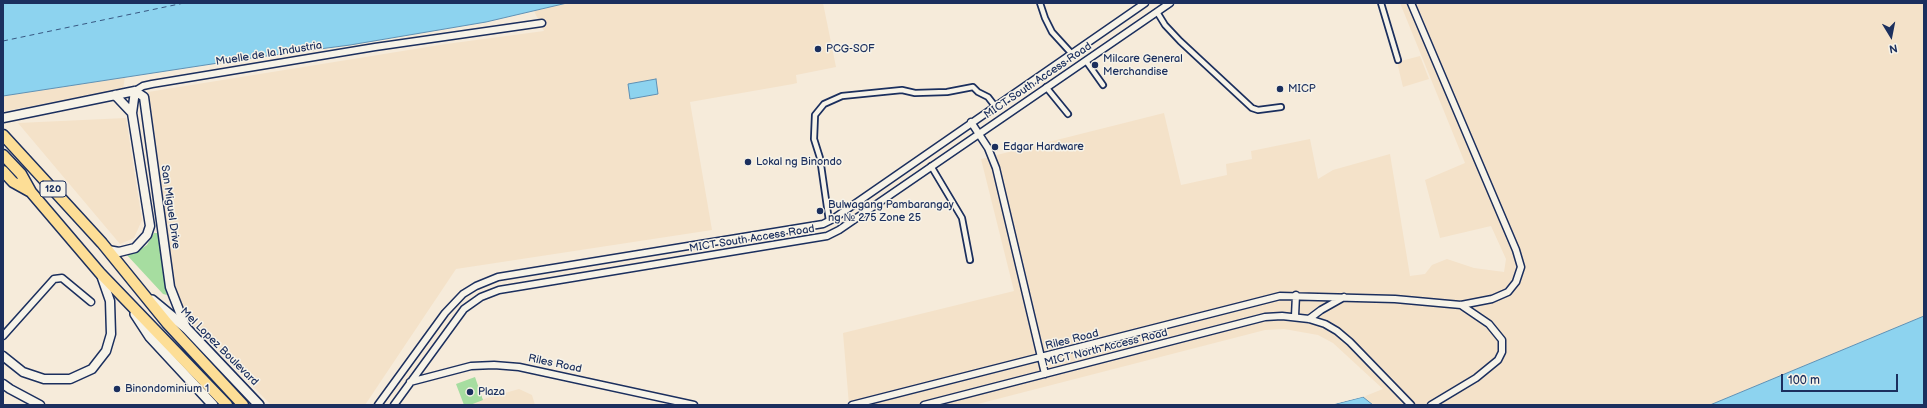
<!DOCTYPE html>
<meta charset="utf-8">
<style>
body{margin:0}
#map{position:relative;width:1927px;height:408px;overflow:hidden;background:#f6ebda;font-family:"Balsamiq Sans",sans-serif}
canvas{display:block}
.frame{position:absolute;inset:0;border:4px solid #1b2f5e;pointer-events:none}
.north{position:absolute;left:1871px;top:16px;width:40px;height:40px;-webkit-text-stroke:3px #f7f3e8;paint-order:stroke;rotate:170deg;font-size:11px;font-weight:700;line-height:16px;text-align:center;color:#1b2f5e}
.north::after{content:'';display:block;margin:auto;width:14px;height:18px;background:#1b2f5e;clip-path:polygon(50% 0,100% 100%,50% 72%,0 100%)}
.scale{position:absolute;left:1781px;top:374px;width:117px;height:18px;box-sizing:border-box;border:2px solid #1b2f5e;border-top:0;padding-left:5px;font-size:12px;line-height:14px;white-space:nowrap;color:#1b2f5e;-webkit-text-stroke:3px #f7f3e8;paint-order:stroke}
</style>
<div id="map">
<canvas width="1927" height="408"></canvas>
<div class="frame"></div>
<div class="north">N</div>
<div class="scale">100 m</div>
</div>
<script>
const g = document.querySelector('canvas').getContext('2d');
g.lineJoin = 'round';
function paint(path, color) { g.fillStyle = color; g.fill(path, 'evenodd'); }
const poly = rows => new Path2D(rows.map(r => 'M' + r).join(''));
function strokePath(path, color, width, dash) { g.strokeStyle = color; g.lineWidth = width; g.lineCap = dash ? 'butt' : 'round'; g.setLineDash(dash || []); g.stroke(path); }
function write(font, color, halo, rows, align = 'center') {
  g.font = font + ' "Balsamiq Sans",sans-serif'; g.lineWidth = 3; g.setLineDash([]); g.textBaseline = 'middle'; g.strokeStyle = halo; g.fillStyle = color; for (const [text, x, y, turn = 0] of rows) {
    g.save(); g.translate(x, y); g.rotate((+turn || 0) * Math.PI / 180); g.textAlign = isNaN(turn) ? turn : align; if (halo) g.strokeText(text, 0, 0); g.fillText(text, 0, 0); g.restore();
  }
}
const built = poly([
 [567,3,823,3,836,67,796,75,797,83,793,84,690,102,712,230,456,269,365,405,271,405,176,308,148,92,446,44,544,31,534,11],
 [1400,3,1924,3,1924,316,1710,405,1373,405,1363,397,1383,389,1333,343,1318,335,1284,329,1265,330,974,405,849,405,843,333,1014,291,981,159,1164,113,1181,185,1227,175,1226,164,1252,159,1251,151,1310,139,1318,179,1333,170,1390,154,1410,276,1425,274,1432,265,1447,259,1474,268,1504,272,1506,259,1491,226,1440,238,1425,180,1465,163],
 [1420,56,1429,79,1403,87,1397,62],
 [125,77,123,89,5,111,3,109,3,96],
 [126,118,142,220,134,238,120,244,18,123],
 [519,389,532,395,535,405,463,405]
]);
const green = poly([
 [154,233,159,233,167,295,163,294,126,254,138,251,147,245],
 [475,377,483,400,470,405,464,405,456,384]
]);
const water = poly([
 [3,3,567,3,486,22,350,45,251,58,3,96,3,3],
 [656,79,658,94,630,99,628,84,656,79],
 [1924,316,1924,405,1710,405,1924,316],
 [1363,397,1373,405,1332,405,1363,397]
]);
const pier = poly([
 [1363,395,1366,396,1330,405,1332,403]
]);
const ferry = poly([
 [3,41,184,3]
]);
const pedestrian = poly([
 [1040,3,1045,18,1052,32,1072,54],
 [1381,3,1398,60],
 [1157,12,1165,25,1180,41,1252,108,1258,110,1281,107],
 [1086,61,1103,85],
 [1046,87,1068,114],
 [931,166,962,218,970,260],
 [829,221,820,158,814,139,815,115,824,104,842,96,902,90,915,93,947,92,973,87,978,92,988,97,995,106]
]);
const minor = poly([
 [135,91,143,86,152,84,375,47,542,23],
 [971,122,988,148,996,168,1045,374],
 [1295,316,1296,295],
 [1309,319,1321,310,1344,297],
 [3,336,54,279,62,278,91,302],
 [410,382,471,366,494,365,519,367,694,405],
 [378,405,445,313,463,294,476,286,498,277,823,224,833,219,1145,3],
 [394,405,464,309,481,297,499,290,827,236,839,230,1170,3],
 [852,405,1280,296,1395,299,1461,305,1492,299,1508,292,1516,282,1521,267,1516,250,1411,3],
 [924,405,1265,317,1282,316,1309,319,1325,324,1337,331,1350,342,1411,405],
 [1431,405,1476,378,1498,360,1502,352,1502,340,1489,324,1461,305]
]);
const tertiary = poly([
 [135,91,144,97,170,287,186,328],
 [132,113,135,91],
 [3,118,135,91],
 [108,250,119,252,135,248,147,235,150,226,132,113,115,95],
 [3,356,23,372,44,379,70,379,92,369,106,351,111,334,110,301,101,275],
 [3,384,10,389,40,405]
]);
const secondary = poly([
 [152,300,186,328,259,405],
 [135,314,150,337,213,405]
]);
const trunk = poly([
 [3,135,102,243,167,323,243,405],
 [3,155,21,174,31,192,100,273,227,405],
 [3,171,13,182,31,192]
]);
const markers = [
 [818,49,4,"#1b2f5e"],
 [1095,65,4,"#1b2f5e"],
 [1280,89,4,"#1b2f5e"],
 [995,147,4,"#1b2f5e"],
 [748,162,4,"#1b2f5e"],
 [820,211,4,"#1b2f5e"],
 [117,389,4,"#1b2f5e"],
 [470,392,4,"#1b2f5e"]
];
const shields = [
 [53,189,26]
];
const shieldNames = [
 ["120",53,189]
];
const poiNames = [
 ["PCG-SOF",826,49],
 ["Milcare General",1103,59],
 ["Merchandise",1103,72],
 ["MICP",1288,89],
 ["Edgar Hardware",1003,147],
 ["Lokal ng Binondo",756,162],
 ["Bulwagang Pambarangay",828,205],
 ["ng № 275 Zone 25",828,218],
 ["Binondominium 1",125,389],
 ["Plaza",478,392]
];
const streetNames = [
 ["Muelle de la Industria",269,54,-9],
 ["MICT South Access Road",1038,81,-34],
 ["San Miguel Drive",170,207,82],
 ["MICT South Access Road",752,239,-9],
 ["Riles Road",1072,340,-14],
 ["Mel Lopez Boulevard",219,347,45],
 ["MICT North Access Road",1106,348,-14],
 ["Riles Road",555,364,12]
];
paint(built, '#f4e2c9');
paint(green, '#a6dda0');
paint(water, '#8dd3ef');
strokePath(water, '#5f91b5', 1);
paint(pier, '#f6ebda');
strokePath(ferry, '#385882', 1, [5, 4]);
strokePath(pedestrian, '#1b2f5e', 8);
strokePath(minor, '#1b2f5e', 9);
strokePath(tertiary, '#1b2f5e', 11);
strokePath(secondary, '#1b2f5e', 12);
strokePath(trunk, '#1b2f5e', 13);
strokePath(pedestrian, '#f7f3e8', 4.5);
strokePath(minor, '#f7f3e8', 6);
strokePath(tertiary, '#f7f3e8', 8);
strokePath(secondary, '#f7f3e8', 9);
strokePath(trunk, '#fdde96', 10);
for (const [x, y, r, color] of markers) { const dot = new Path2D(); dot.arc(x, y, r, 0, 2 * Math.PI); g.fillStyle = color; g.fill(dot); strokePath(dot, '#f7f3e8', 1.5); }
for (const [x, y, w] of shields) { const box = new Path2D(); box.roundRect(x - w / 2, y - 8, w, 16, 3); g.fillStyle = '#f7f3e8'; g.fill(box); strokePath(box, '#1b2f5e', 1); }
write('bold 10px', '#1b2f5e', null, shieldNames);
write('11px', '#1b2f5e', '#f7f3e8', poiNames, 'left');
write('11px', '#1b2f5e', '#f7f3e8', streetNames);
</script>
